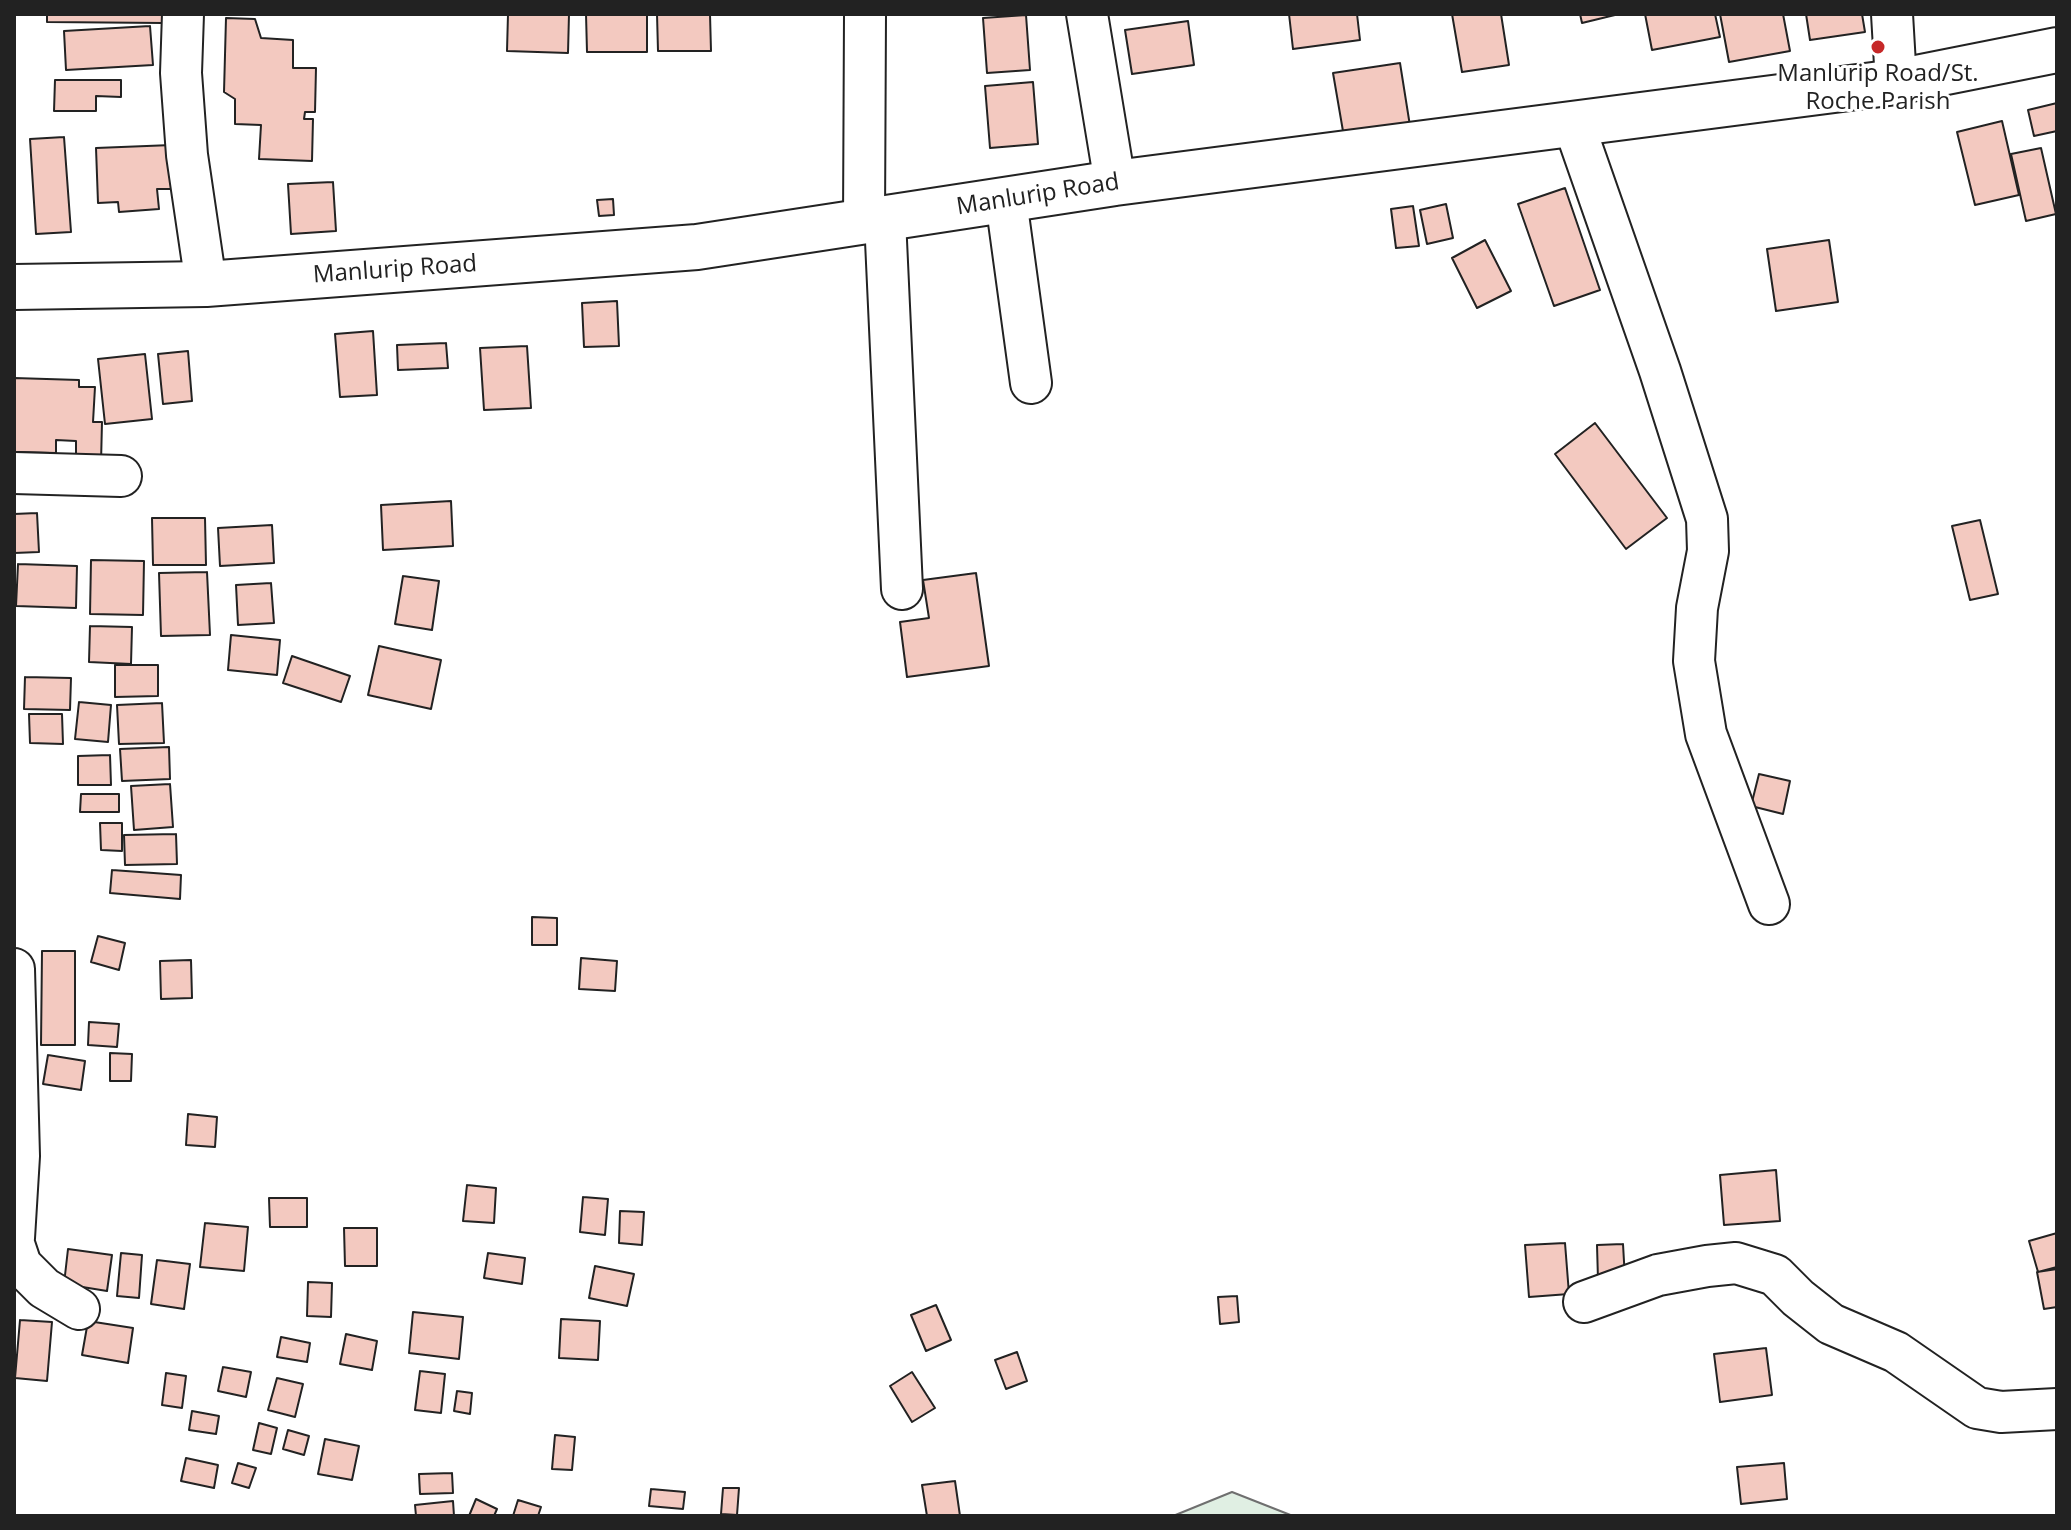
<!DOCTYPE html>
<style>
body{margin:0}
#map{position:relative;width:2071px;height:1530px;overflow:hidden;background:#fff;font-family:"Open Sans",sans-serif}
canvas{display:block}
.frame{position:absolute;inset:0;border:16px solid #222;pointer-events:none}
</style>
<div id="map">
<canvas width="2071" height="1530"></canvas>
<div class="frame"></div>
</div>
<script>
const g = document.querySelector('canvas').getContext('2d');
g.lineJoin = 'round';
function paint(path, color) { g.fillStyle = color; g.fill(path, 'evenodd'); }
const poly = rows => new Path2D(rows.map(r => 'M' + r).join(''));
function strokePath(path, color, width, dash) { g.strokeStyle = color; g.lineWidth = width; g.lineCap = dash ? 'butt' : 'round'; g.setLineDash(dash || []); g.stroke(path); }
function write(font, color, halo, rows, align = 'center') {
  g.font = font + ' "Open Sans",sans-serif'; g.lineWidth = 6; g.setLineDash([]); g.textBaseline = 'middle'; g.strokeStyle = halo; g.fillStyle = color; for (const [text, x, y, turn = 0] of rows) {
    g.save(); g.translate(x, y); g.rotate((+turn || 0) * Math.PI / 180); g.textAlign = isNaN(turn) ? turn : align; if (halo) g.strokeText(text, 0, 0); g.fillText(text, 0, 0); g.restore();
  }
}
const green = poly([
 [1232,1492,1293,1516,1173,1516,1232,1492]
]);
const building = poly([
 [47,14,163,14,163,23,47,22,47,14],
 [508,14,569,14,568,53,507,51,508,14],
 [586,14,647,14,647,52,587,52,586,14],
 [657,14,710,14,711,51,658,51,657,14],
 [1289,14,1357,14,1360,40,1293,49,1289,14],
 [1452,14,1501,14,1509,65,1462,72,1452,14],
 [1580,14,1619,14,1582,23,1580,14],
 [1645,14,1715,14,1720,37,1652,50,1645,14],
 [1720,14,1783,14,1790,51,1729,62,1720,14],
 [1806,14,1862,14,1865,32,1810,40,1806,14],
 [1026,15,1030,70,987,73,983,18,1026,15],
 [226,18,255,19,261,38,293,40,293,68,316,68,315,112,305,112,304,119,313,119,312,161,259,159,261,125,235,124,235,99,224,92,226,18],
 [1188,21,1194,65,1132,74,1125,30,1188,21],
 [150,26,153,65,66,70,64,31,150,26],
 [1400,63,1410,126,1344,137,1333,73,1400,63],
 [55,80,121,80,121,97,96,96,96,111,54,111,55,80],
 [1033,82,1038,144,990,148,985,86,1033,82],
 [2057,103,2057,131,2034,136,2028,110,2057,103],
 [2002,121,2019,195,1975,205,1957,132,2002,121],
 [64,137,71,232,36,234,30,139,64,137],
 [172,145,174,189,157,189,159,209,119,212,118,202,98,203,96,148,172,145],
 [2041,148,2056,214,2026,221,2011,154,2041,148],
 [333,182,336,231,291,234,288,184,333,182],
 [1565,188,1600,290,1554,306,1518,204,1565,188],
 [613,199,614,215,599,216,597,200,613,199],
 [1446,204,1453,238,1427,244,1420,210,1446,204],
 [1413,206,1419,246,1396,248,1391,209,1413,206],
 [1485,240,1511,291,1477,308,1452,258,1485,240],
 [1829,240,1838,302,1776,311,1767,249,1829,240],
 [617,301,619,346,584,347,582,303,617,301],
 [373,331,377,395,340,397,335,334,373,331],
 [446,343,448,368,398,370,397,345,446,343],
 [527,346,531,408,484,410,480,348,527,346],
 [188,351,192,401,163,404,158,354,188,351],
 [145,354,152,419,105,424,98,359,145,354],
 [14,378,79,380,79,387,95,387,93,422,102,422,101,463,76,462,76,441,56,440,56,453,17,452,17,460,14,460,14,378],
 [1595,423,1667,518,1626,549,1555,454,1595,423],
 [451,501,453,546,383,550,381,505,451,501],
 [37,513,39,552,14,553,14,514,37,513],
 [152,518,205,518,206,565,153,565,152,518],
 [1980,520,1998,594,1970,600,1952,526,1980,520],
 [272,525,274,563,220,566,218,528,272,525],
 [91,560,144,561,143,615,90,614,91,560],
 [18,564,77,566,76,608,16,606,18,564],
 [207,572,210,635,161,636,159,573,207,572],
 [976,573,989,666,907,677,900,622,929,618,923,580,976,573],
 [403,576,439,581,432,630,395,624,403,576],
 [271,583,274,623,238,625,236,585,271,583],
 [90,626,132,627,131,664,89,662,90,626],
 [231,635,280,640,277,675,228,670,231,635],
 [379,646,441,660,431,709,368,695,379,646],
 [292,656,350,676,341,702,283,683,292,656],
 [115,665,158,665,158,696,115,697,115,665],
 [25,677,71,678,70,710,24,709,25,677],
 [79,702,111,705,108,742,75,739,79,702],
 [162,703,164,743,119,744,117,705,162,703],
 [29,714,62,714,63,744,30,743,29,714],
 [169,747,170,779,122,781,120,749,169,747],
 [110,755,111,785,78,785,78,756,110,755],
 [1759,774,1790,781,1783,814,1751,806,1759,774],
 [170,784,173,827,134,830,131,786,170,784],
 [81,794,119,794,119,812,80,812,81,794],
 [100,823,122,823,122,851,101,850,100,823],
 [176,834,177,864,125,865,124,835,176,834],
 [112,870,181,875,180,899,110,893,112,870],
 [532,917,557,918,557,945,532,945,532,917],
 [98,936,125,943,119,970,91,962,98,936],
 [42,951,75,951,75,1045,41,1045,42,951],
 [581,958,617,961,615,991,579,989,581,958],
 [191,960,192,998,161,999,160,961,191,960],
 [89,1022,119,1024,117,1047,88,1045,89,1022],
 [110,1053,132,1054,131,1081,110,1081,110,1053],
 [48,1055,85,1061,81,1090,43,1084,48,1055],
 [188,1114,217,1117,215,1147,186,1145,188,1114],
 [1776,1170,1780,1221,1724,1225,1720,1175,1776,1170],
 [467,1185,496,1188,494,1223,463,1221,467,1185],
 [583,1197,608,1199,605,1235,580,1232,583,1197],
 [269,1198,307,1198,307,1227,270,1227,269,1198],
 [620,1211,644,1212,642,1245,619,1243,620,1211],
 [205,1223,248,1227,244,1271,200,1267,205,1223],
 [344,1228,377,1228,377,1266,345,1266,344,1228],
 [2057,1233,2057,1267,2038,1272,2029,1241,2057,1233],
 [1565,1243,1569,1294,1529,1297,1525,1245,1565,1243],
 [1623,1244,1625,1279,1598,1280,1597,1245,1623,1244],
 [68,1249,112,1255,107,1291,64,1284,68,1249],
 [121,1253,142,1255,139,1298,117,1296,121,1253],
 [488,1253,525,1258,522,1284,484,1278,488,1253],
 [157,1260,190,1264,184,1309,151,1304,157,1260],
 [595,1266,634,1274,627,1306,589,1298,595,1266],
 [2057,1269,2057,1307,2044,1309,2037,1272,2057,1269],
 [308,1282,332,1283,331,1317,307,1316,308,1282],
 [1237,1296,1239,1322,1220,1324,1218,1297,1237,1296],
 [936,1305,951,1340,926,1351,911,1315,936,1305],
 [413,1312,463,1317,459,1359,409,1353,413,1312],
 [561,1319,600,1321,598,1360,559,1358,561,1319],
 [20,1320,52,1322,47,1381,15,1378,20,1320],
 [88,1321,133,1328,128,1363,82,1355,88,1321],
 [346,1334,377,1341,372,1370,340,1364,346,1334],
 [281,1337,310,1343,307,1362,277,1357,281,1337],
 [1766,1348,1772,1395,1720,1402,1714,1354,1766,1348],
 [1017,1352,1027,1381,1006,1389,995,1360,1017,1352],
 [223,1367,251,1372,246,1397,218,1391,223,1367],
 [420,1371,445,1374,441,1413,415,1410,420,1371],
 [912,1372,935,1408,912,1422,890,1386,912,1372],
 [166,1373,186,1376,182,1408,162,1405,166,1373],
 [277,1378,303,1384,295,1417,268,1410,277,1378],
 [457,1391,472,1393,470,1414,454,1411,457,1391],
 [192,1411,219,1416,216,1434,189,1430,192,1411],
 [259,1423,277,1428,271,1454,253,1450,259,1423],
 [288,1430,309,1436,304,1455,283,1449,288,1430],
 [555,1435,575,1437,572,1470,552,1469,555,1435],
 [325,1439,359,1446,352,1480,318,1474,325,1439],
 [186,1458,218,1465,214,1488,181,1481,186,1458],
 [238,1463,256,1468,249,1488,232,1483,238,1463],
 [1784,1463,1787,1499,1741,1504,1737,1467,1784,1463],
 [452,1473,453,1493,420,1494,419,1474,452,1473],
 [955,1481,960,1516,927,1516,922,1485,955,1481],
 [723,1488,739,1488,737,1515,721,1514,723,1488],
 [651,1489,685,1492,683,1509,649,1506,651,1489],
 [476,1499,497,1509,494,1516,469,1516,476,1499],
 [518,1500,541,1507,538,1516,513,1516,518,1500],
 [453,1501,454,1516,416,1516,415,1505,453,1501]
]);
const minor = poly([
 [183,14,181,73,187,155,206,284],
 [1087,14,1115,183],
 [1892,14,1896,82],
 [1574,125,1660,371,1707,519,1708,551,1697,608,1694,661,1706,734,1769,904],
 [1006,200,1031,383],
 [885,219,902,589],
 [864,222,865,14],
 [14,473,121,476],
 [14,969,19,1156,14,1238],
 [14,1244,21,1265,44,1288,79,1309],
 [1584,1302,1658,1275,1707,1266,1736,1263,1775,1275,1798,1298,1831,1324,1896,1352,1977,1408,2001,1412,2057,1409]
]);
const major = poly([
 [14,287,206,284,697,247,1115,183,1896,82,2057,50]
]);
const markers = [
 [1878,47,8,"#c62828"]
];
const poiNames = [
 ["Manlurip Road/St.",1878,74],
 ["Roche Parish",1878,102]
];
const streetNames = [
 ["Manlurip Road",1038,195,-9],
 ["Manlurip Road",395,270,-4]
];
paint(green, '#e0efe3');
strokePath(green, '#6f6f6f', 2);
paint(building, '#f3c9c0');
strokePath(building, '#222', 2);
strokePath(minor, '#222', 44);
strokePath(major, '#222', 48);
strokePath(minor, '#fff', 40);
strokePath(major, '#fff', 44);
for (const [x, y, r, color] of markers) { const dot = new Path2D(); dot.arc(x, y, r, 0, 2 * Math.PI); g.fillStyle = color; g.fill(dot); strokePath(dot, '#fff', 3); }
write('24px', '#222', '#fff', poiNames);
write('24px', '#222', '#fff', streetNames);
</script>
